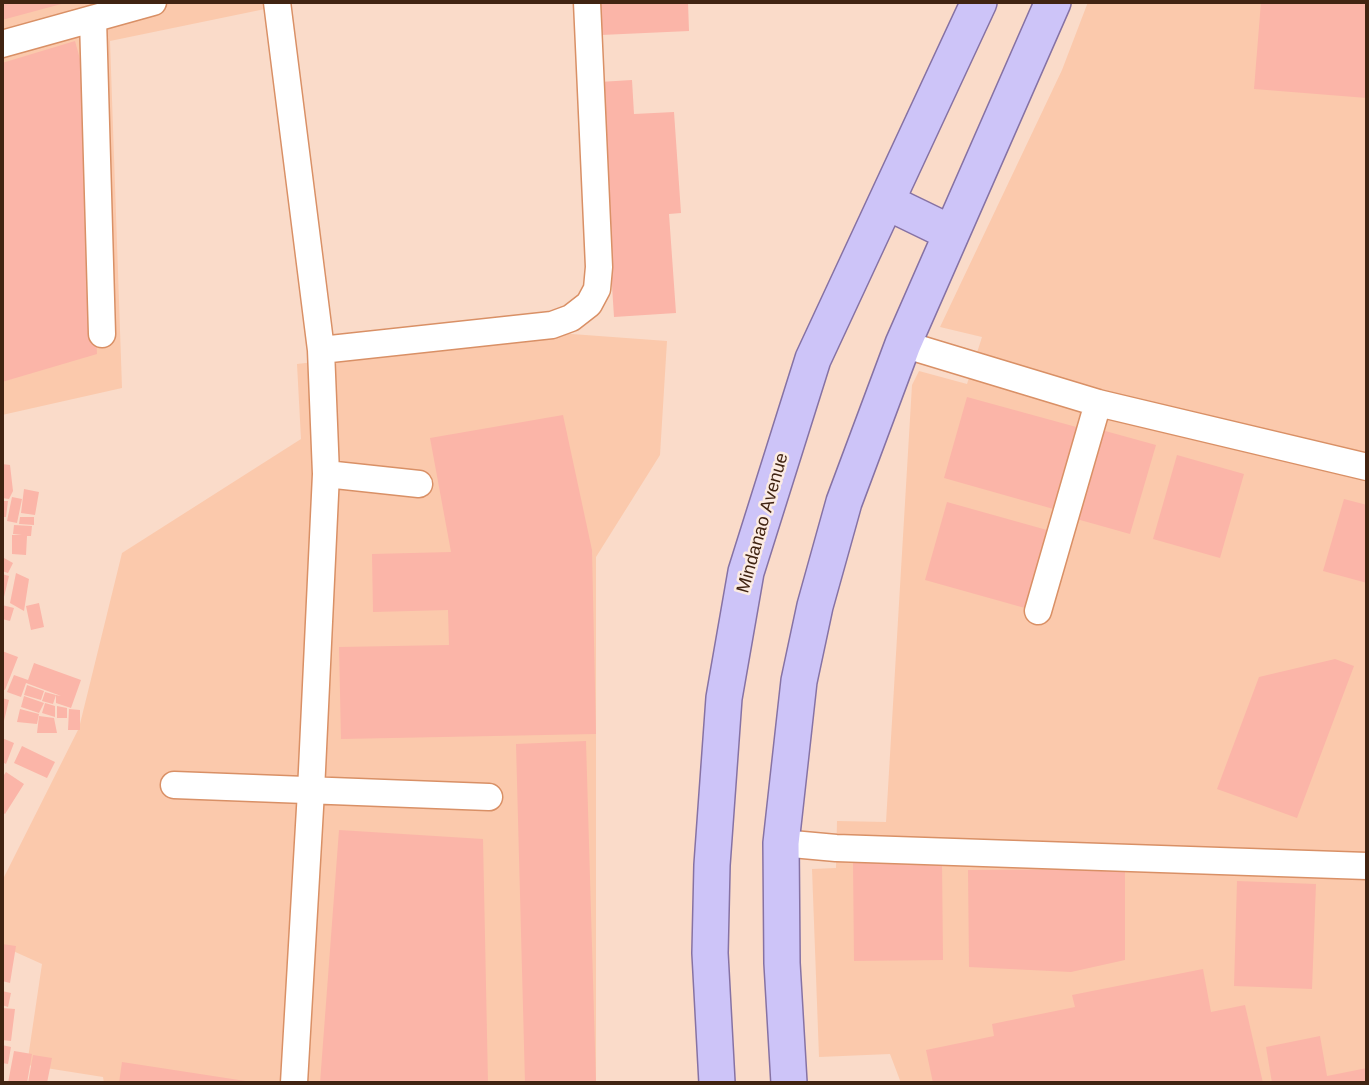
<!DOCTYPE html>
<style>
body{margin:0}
#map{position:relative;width:1369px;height:1085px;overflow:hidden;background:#fadbc9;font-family:Arial,sans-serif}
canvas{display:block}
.frame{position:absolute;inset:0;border:4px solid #412412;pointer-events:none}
</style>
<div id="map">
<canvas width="1369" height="1085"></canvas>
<div class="frame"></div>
</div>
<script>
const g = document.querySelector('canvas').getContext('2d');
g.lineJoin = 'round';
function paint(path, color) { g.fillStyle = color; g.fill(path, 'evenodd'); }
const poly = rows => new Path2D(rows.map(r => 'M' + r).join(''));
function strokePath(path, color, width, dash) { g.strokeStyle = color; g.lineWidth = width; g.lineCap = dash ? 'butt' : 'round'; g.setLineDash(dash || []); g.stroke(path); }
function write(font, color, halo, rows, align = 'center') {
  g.font = font + ' Arial,sans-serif'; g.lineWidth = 5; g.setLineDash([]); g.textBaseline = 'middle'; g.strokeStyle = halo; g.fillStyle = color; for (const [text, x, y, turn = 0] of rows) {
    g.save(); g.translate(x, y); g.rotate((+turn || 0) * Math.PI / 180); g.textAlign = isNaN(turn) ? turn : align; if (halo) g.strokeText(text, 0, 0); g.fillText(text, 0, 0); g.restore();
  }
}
const built = poly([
 [2,2,265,2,265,9,110,41,122,388,2,415],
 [1088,2,1367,2,1367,1083,901,1083,890,1054,819,1057,812,869,836,868,837,821,886,822,912,385,919,371,967,384,982,337,940,327,1062,70],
 [558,333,667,341,660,455,596,557,596,1083,104,1083,103,1077,27,1065,42,964,2,946,2,881,79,728,122,553,301,439,297,364]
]);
const building = poly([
 [2,2,65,2,65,3,2,20],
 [600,2,688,2,689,31,601,35],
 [1261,2,1367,2,1367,98,1254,89],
 [75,41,91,99,87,179,97,354,2,382,2,63],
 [632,80,634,114,674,112,681,213,669,214,676,313,614,317,599,82],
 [967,397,1080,428,1057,510,944,478],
 [563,415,592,550,596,734,341,739,339,647,449,645,448,610,373,612,372,554,451,552,430,438],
 [1098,429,1156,445,1130,534,1073,518],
 [1177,455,1244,474,1220,558,1153,539],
 [2,464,10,465,13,491,9,499,2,498],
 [24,489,39,492,35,515,21,513],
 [12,497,22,499,17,523,7,521],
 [1344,499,1367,505,1367,583,1323,571],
 [2,501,8,501,6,517,2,517],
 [947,502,1054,532,1032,610,925,580],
 [20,517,34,517,34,525,19,524],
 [14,525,32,526,31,536,27,536,26,555,12,554,12,535,22,535,13,534],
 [4,558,13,563,8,573,2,571],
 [16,573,29,579,24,611,10,603],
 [2,574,9,576,3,601,2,601],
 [39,603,44,627,31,630,26,606],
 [2,605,14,608,10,621,2,619],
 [2,651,18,657,5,690,2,689],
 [1335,659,1354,666,1297,818,1217,789,1259,677],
 [34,663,81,680,71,708,56,703,56,695,61,696,26,683,21,697,7,692,14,675,28,680],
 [27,685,44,691,41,700,24,695],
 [45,692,56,695,53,704,42,701],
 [24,696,44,703,39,713,21,707],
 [2,698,9,700,3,725,2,724],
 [45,703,55,706,55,717,42,713],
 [57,706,67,708,67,718,57,718],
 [20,709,39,714,37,724,17,722],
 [69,709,80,710,80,730,68,730],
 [39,716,54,718,57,733,37,733],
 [2,738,14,743,6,764,2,762],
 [586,741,596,1083,525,1083,516,744],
 [22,746,55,762,47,778,14,763],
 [6,772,24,784,5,814,2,812,2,778],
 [339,830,483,839,488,1083,320,1083],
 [942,861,943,960,854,961,853,862],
 [1125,869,1125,960,1071,972,969,967,968,870],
 [1237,881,1316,884,1312,989,1234,986],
 [2,944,16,946,10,983,2,981],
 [1203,969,1211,1012,1245,1005,1263,1083,933,1083,926,1050,994,1036,992,1024,1075,1007,1072,995],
 [2,991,11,993,8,1007,2,1005],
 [2,1008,15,1009,11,1041,2,1040],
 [1320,1036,1327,1076,1367,1068,1367,1083,1272,1083,1266,1047],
 [2,1045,11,1047,8,1064,2,1063],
 [14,1051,32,1054,27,1083,8,1083],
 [33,1055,52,1058,47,1083,28,1083],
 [122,1062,252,1082,252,1083,119,1083]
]);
const minor = poly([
 [277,2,321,350,326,474,311,791,294,1083],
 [93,19,102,334],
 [2,44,153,2],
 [903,344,1098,403,1367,467],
 [321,350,552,325,571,318,589,304,597,289,599,267,587,2],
 [326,474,419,484],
 [1038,611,1098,403],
 [174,785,489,797],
 [781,843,836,848,1367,866]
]);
const major = poly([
 [887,202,951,233],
 [717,1083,710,953,712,865,724,698,746,572,813,359,979,2],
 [789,1083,782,963,781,843,799,681,815,606,844,502,903,344,1053,2]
]);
const streetNames = [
 ["Mindanao Avenue",763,523,-74]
];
paint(built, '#fbc9ac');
paint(building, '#fbb5a8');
strokePath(minor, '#d99066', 29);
strokePath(major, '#8672a4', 38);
strokePath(minor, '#fff', 26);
strokePath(major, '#cdc4f8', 35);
write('18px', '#412412', '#fcece3', streetNames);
</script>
